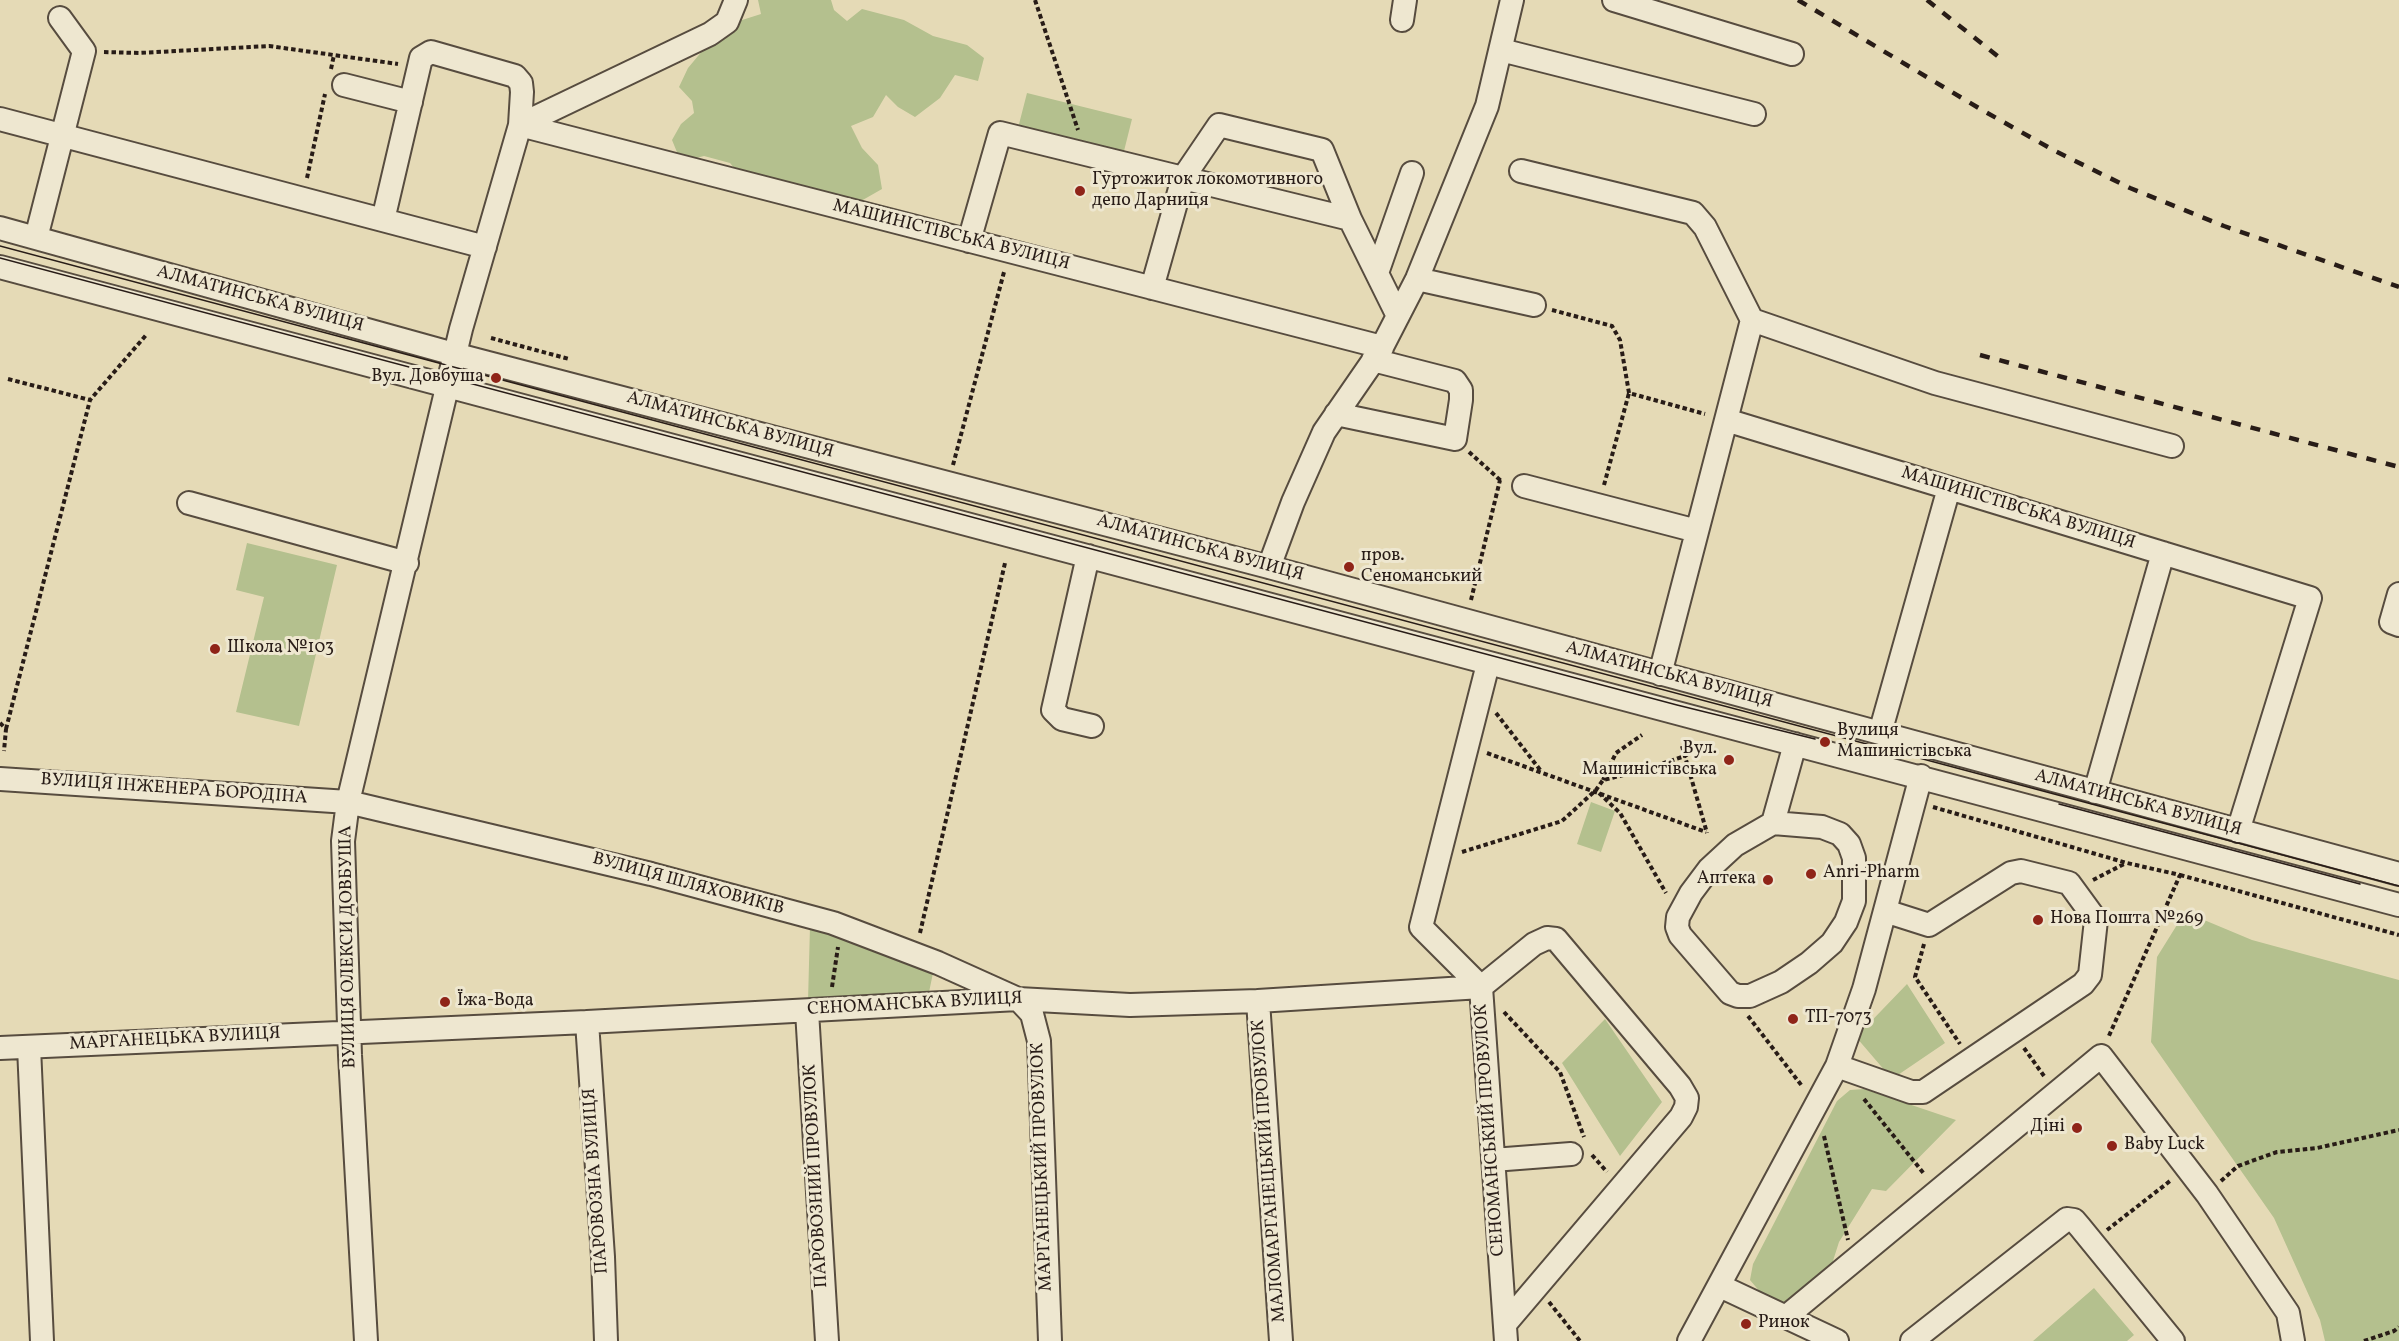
<!DOCTYPE html>
<meta charset="utf-8">
<style>
body{margin:0}
canvas{display:block;background:#e5dab6}
</style>
<canvas width="2399" height="1341"></canvas>
<script>
const g = document.querySelector('canvas').getContext('2d');
g.lineJoin = 'round';
function paint(path, color) { g.fillStyle = color; g.fill(path, 'evenodd'); }
const poly = rows => new Path2D(rows.map(r => 'M' + r).join(''));
function strokePath(path, color, width, dash) { g.strokeStyle = color; g.lineWidth = width; g.lineCap = dash ? 'butt' : 'round'; g.setLineDash(dash || []); g.stroke(path); }
function write(font, color, halo, rows, align = 'center') {
  g.font = font + ' Vollkorn,serif'; g.lineWidth = 6; g.setLineDash([]); g.textBaseline = 'middle'; g.strokeStyle = halo; g.fillStyle = color; for (const [text, x, y, turn = 0] of rows) {
    g.save(); g.translate(x, y); g.rotate((+turn || 0) * Math.PI / 180); g.textAlign = isNaN(turn) ? turn : align; if (halo) g.strokeText(text, 0, 0); g.fillText(text, 0, 0); g.restore();
  }
}
const green = poly([
 [758,0,831,0,834,10,847,21,862,9,904,20,933,36,967,45,984,58,978,81,955,75,940,98,915,117,898,107,886,95,873,117,851,126,862,148,878,165,882,189,854,205,739,174,730,163,704,156,681,162,672,140,681,124,694,113,692,101,679,87,688,68,708,44,739,21,761,14],
 [1027,93,1132,119,1123,155,1018,128],
 [247,543,337,565,299,726,236,712,264,597,236,590],
 [1591,802,1615,811,1601,852,1577,844],
 [2185,912,2252,940,2399,980,2399,1341,2325,1341,2320,1320,2274,1218,2151,1042,2157,957],
 [810,926,933,973,928,997,808,1001],
 [1907,984,1945,1043,1892,1079,1856,1037],
 [1605,1019,1662,1102,1620,1156,1562,1063],
 [1864,1089,1956,1120,1886,1191,1872,1189,1839,1242,1832,1264,1783,1308,1766,1299,1750,1280,1753,1264,1837,1101,1850,1090],
 [2094,1288,2134,1335,2127,1341,2033,1341]
]);
const path = poly([
 [1035,0,1078,130],
 [104,52,139,53,269,46,398,64],
 [331,69,334,55],
 [307,178,325,94],
 [1552,310,1612,326,1620,340,1629,393,1705,414],
 [491,338,569,359],
 [8,379,90,400,147,334],
 [1469,452,1500,480],
 [953,465,1004,272],
 [1604,485,1629,393],
 [1471,600,1500,480,1503,481],
 [1496,713,1541,771],
 [0,723,6,729,4,751],
 [6,729,90,400],
 [1682,746,1707,833],
 [1487,753,1706,832],
 [1603,780,1616,753,1642,735],
 [1599,793,1620,813,1666,893],
 [1933,807,2127,863,2180,875,2108,1038],
 [1462,852,1562,821,1596,790,1603,780,1640,771,1685,756,1695,749],
 [2180,875,2399,935],
 [2093,880,2126,863],
 [920,933,1005,563],
 [1924,944,1915,977,1960,1044],
 [832,987,838,947],
 [1504,1012,1560,1072,1584,1137],
 [1748,1016,1802,1086],
 [2024,1048,2044,1076],
 [1864,1099,1925,1175],
 [1824,1136,1848,1240],
 [1592,1155,1607,1172],
 [2221,1181,2238,1166,2277,1152,2317,1148,2399,1130],
 [2107,1230,2170,1181],
 [1549,1302,1580,1341],
 [2364,1341,2394,1331,2399,1327]
]);
const minor = poly([
 [1614,0,1792,54],
 [1402,20,1405,0],
 [1501,50,1754,114],
 [344,85,411,102],
 [0,119,485,247],
 [1521,171,1693,213,1705,227,1752,320,1660,674],
 [383,220,421,58,431,52,515,76,521,83,522,92,520,125,1382,347,1417,279,1487,106,1512,0],
 [0,228,454,354,1269,567,2399,874],
 [36,238,84,51,60,18],
 [969,241,1000,133,1350,219,1398,316],
 [0,267,2399,905],
 [1377,273,1412,173],
 [1417,279,1534,305],
 [1152,288,1183,178,1219,125,1322,150,1350,219],
 [1752,320,1935,383,2172,446],
 [1336,414,1455,439,1461,400,1461,390,1455,381,1373,360],
 [1726,420,2310,598,2238,831],
 [1524,486,1697,531],
 [189,503,407,563],
 [1088,556,1053,710,1062,719,1092,726],
 [1269,567,1293,502,1324,432,1382,348],
 [2399,594,2391,622,2399,625],
 [1488,664,1421,927,1481,987,1506,1341],
 [1880,733,1949,488],
 [0,779,348,802,651,874,833,923,938,963,1018,999,1032,1014,1039,1041,1050,1341],
 [2095,792,2163,553],
 [1773,823,1822,827,1840,834,1849,844,1854,858,1854,901,1846,922,1832,943,1809,963,1781,982,1750,996,1738,996,1730,993,1680,935,1677,927,1678,917,1691,893,1709,869,1735,845,1773,823],
 [1773,823,1795,744],
 [1258,1001,1281,1341],
 [807,1011,827,1341],
 [587,1022,603,1257,606,1341],
 [29,1047,42,1341],
 [0,1048,587,1022,1018,999,1130,1005,1258,1001,1481,987,1534,944,1547,938,1556,939,1680,1086,1687,1098,1686,1107,1681,1117,1505,1324],
 [1837,1066,1911,1092,1923,1092,2083,984,2090,975,2096,920,2069,883,2021,871,2011,873,1929,925,1885,911],
 [1493,1160,1571,1154],
 [1720,1286,1837,1341],
 [1787,1316,2101,1056,2207,1194,2288,1313,2293,1341],
 [366,1341,350,1055,343,841,348,802,461,329,520,125,710,34,727,22,736,0],
 [1689,1341,1837,1066,1864,989,1921,776],
 [1912,1341,2067,1219,2074,1220,2080,1227,2173,1341]
]);
const tram = poly([
 [0,246,2399,886],
 [0,258,1677,705,1815,739],
 [2059,804,2360,884]
]);
const rail = poly([
 [1798,0,1982,110,2055,151,2130,188,2224,226,2399,287],
 [1927,0,2005,62],
 [1980,355,2399,467]
]);
const markers = [
 [1080,191,6,"#8f2418"],
 [496,378,6,"#8f2418"],
 [1349,567,6,"#8f2418"],
 [215,649,6,"#8f2418"],
 [1825,742,6,"#8f2418"],
 [1729,760,6,"#8f2418"],
 [1811,874,6,"#8f2418"],
 [1768,880,6,"#8f2418"],
 [2038,920,6,"#8f2418"],
 [445,1002,6,"#8f2418"],
 [1793,1019,6,"#8f2418"],
 [2077,1128,6,"#8f2418"],
 [2112,1146,6,"#8f2418"],
 [1746,1324,6,"#8f2418"]
];
const poiNames = [
 ["Гуртожиток локомотивного",1092,181],
 ["депо Дарниця",1092,202],
 ["Вул. Довбуша",484,378,"right"],
 ["пров.",1361,557],
 ["Сеноманський",1361,578],
 ["Школа №103",227,649],
 ["Вулиця",1837,732],
 ["Машиністівська",1837,753],
 ["Вул.",1717,750,"right"],
 ["Машиністівська",1717,771,"right"],
 ["Anri-Pharm",1823,874],
 ["Аптека",1756,880,"right"],
 ["Нова Пошта №269",2050,920],
 ["Їжа-Вода",457,1002],
 ["ТП-7073",1805,1019],
 ["Діні",2065,1128,"right"],
 ["Baby Luck",2124,1146],
 ["Ринок",1758,1324]
];
const streetNames = [
 ["МАШИНІСТІВСЬКА ВУЛИЦЯ",951,236,14],
 ["АЛМАТИНСЬКА ВУЛИЦЯ",260,300,15],
 ["АЛМАТИНСЬКА ВУЛИЦЯ",730,426,15],
 ["МАШИНІСТІВСЬКА ВУЛИЦЯ",2018,509,17],
 ["АЛМАТИНСЬКА ВУЛИЦЯ",1200,549,15],
 ["АЛМАТИНСЬКА ВУЛИЦЯ",1669,676,15],
 ["ВУЛИЦЯ ІНЖЕНЕРА БОРОДІНА",174,790,4],
 ["АЛМАТИНСЬКА ВУЛИЦЯ",2138,804,15],
 ["ВУЛИЦЯ ШЛЯХОВИКІВ",688,885,15],
 ["ВУЛИЦЯ ОЛЕКСИ ДОВБУША",349,947,-91],
 ["СЕНОМАНСЬКА ВУЛИЦЯ",915,1005,-3],
 ["МАРГАНЕЦЬКА ВУЛИЦЯ",175,1040,-3],
 ["СЕНОМАНСЬКИЙ ПРОВУЛОК",1491,1130,-94],
 ["МАРГАНЕЦЬКИЙ ПРОВУЛОК",1043,1167,-92],
 ["МАЛОМАРГАНЕЦЬКИЙ ПРОВУЛОК",1270,1171,-94],
 ["ПАРОВОЗНИЙ ПРОВУЛОК",817,1176,-93],
 ["ПАРОВОЗНА ВУЛИЦЯ",597,1181,-94]
];
paint(green, '#b4c08e');
strokePath(minor, '#574c3f', 26);
strokePath(path, '#281c17', 4, [4.5, 3]);
strokePath(minor, '#eee7d0', 22);
strokePath(tram, '#281c17', 1.5);
strokePath(rail, '#281c17', 4.5, [10, 10]);
for (const [x, y, r, color] of markers) { const dot = new Path2D(); dot.arc(x, y, r, 0, 2 * Math.PI); g.fillStyle = color; g.fill(dot); strokePath(dot, '#eee7d0', 2); }
write('18px', '#281c17', '#eee7d0', poiNames, 'left');
write('18px', '#281c17', '#eee7d0', streetNames);
</script>
